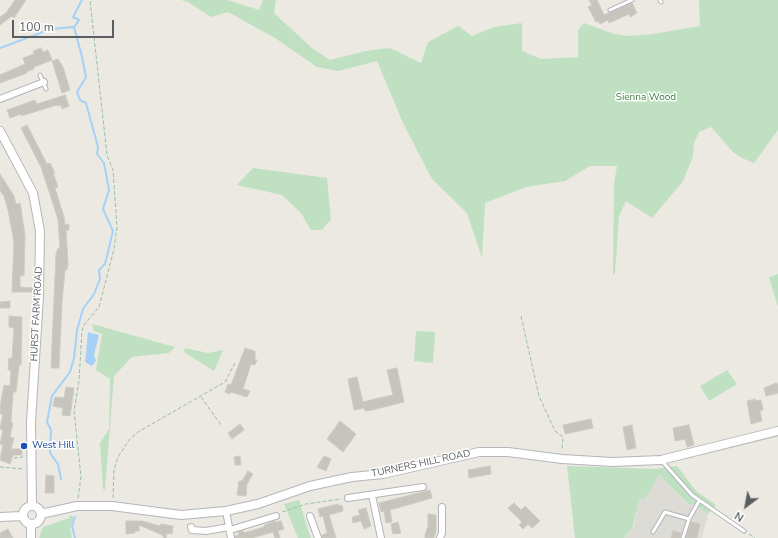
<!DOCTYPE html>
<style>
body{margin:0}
#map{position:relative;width:778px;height:538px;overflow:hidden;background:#ebe9e1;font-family:"Nunito Sans",sans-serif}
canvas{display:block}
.north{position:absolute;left:726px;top:486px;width:40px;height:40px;-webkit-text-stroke:3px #fff;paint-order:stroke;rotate:212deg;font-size:11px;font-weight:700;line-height:16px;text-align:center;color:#5a5d61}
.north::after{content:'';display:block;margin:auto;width:14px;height:18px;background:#5a5d61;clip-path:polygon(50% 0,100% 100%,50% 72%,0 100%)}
.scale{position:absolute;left:12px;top:20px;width:102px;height:18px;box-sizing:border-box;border:2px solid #5a5d61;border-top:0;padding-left:5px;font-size:12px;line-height:14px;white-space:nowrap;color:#5a5d61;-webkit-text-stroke:3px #fff;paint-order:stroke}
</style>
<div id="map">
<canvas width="778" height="538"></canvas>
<div class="north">N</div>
<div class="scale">100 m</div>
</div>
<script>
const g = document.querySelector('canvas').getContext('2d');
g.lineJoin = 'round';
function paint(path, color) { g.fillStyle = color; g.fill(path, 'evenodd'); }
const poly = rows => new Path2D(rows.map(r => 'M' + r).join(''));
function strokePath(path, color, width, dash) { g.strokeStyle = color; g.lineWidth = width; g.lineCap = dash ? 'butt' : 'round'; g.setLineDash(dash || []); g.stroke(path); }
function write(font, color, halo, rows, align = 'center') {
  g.font = font + ' "Nunito Sans",sans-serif'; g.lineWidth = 3; g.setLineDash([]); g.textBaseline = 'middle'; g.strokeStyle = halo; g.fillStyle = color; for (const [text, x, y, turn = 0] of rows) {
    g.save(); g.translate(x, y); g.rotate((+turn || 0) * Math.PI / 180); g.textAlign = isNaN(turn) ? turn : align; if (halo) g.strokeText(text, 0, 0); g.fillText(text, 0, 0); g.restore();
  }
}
const industrial = poly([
 [659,475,687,504,693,504,708,514,702,538,624,538,633,529,640,498,645,499]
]);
const green = poly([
 [181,0,228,0,259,10,263,0,276,0,274,13,313,49,330,60,366,51,390,48,421,63,428,42,458,26,472,36,494,27,522,23,522,51,541,59,578,57,578,30,584,23,614,34,628,36,653,34,700,26,699,0,778,0,778,130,754,163,742,158,733,152,711,127,699,132,694,143,693,156,683,181,652,218,626,201,619,216,615,274,613,274,614,184,617,166,590,166,565,181,526,187,485,203,482,258,467,213,432,179,403,123,377,61,338,71,317,67,275,38,228,12,211,17,188,2],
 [253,168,327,178,331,219,322,230,311,230,301,213,282,195,237,185],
 [778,274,778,307,769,277],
 [92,324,175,347,169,353,132,357,114,376,105,490,103,489,100,443,109,429,110,379,96,370,102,334,94,331],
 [416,331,435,332,433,363,414,361],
 [185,348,208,353,223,350,214,371,184,352],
 [727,370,737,384,709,401,700,386],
 [567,466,655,469,677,466,696,491,716,505,708,514,693,504,688,504,659,475,645,499,640,498,632,529,624,538,575,538],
 [299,500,309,533,311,538,298,538,284,504],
 [70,515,74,517,70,528,72,538,39,538,43,527,69,518]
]);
const water = poly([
 [88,332,99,335,94,355,96,361,92,366,85,362]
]);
const stream = poly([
 [0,48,51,29,74,27,79,20,73,17,82,0],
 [61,479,58,464,50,453,51,430,47,422,52,396,70,372,74,358,77,330,83,309,94,294,100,279,99,270,105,264,113,231,103,209,109,190,104,163,97,154,98,147,86,103,80,100,77,92,86,77,82,57,74,27],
 [75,517,72,526,75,538]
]);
const building = poly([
 [15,0,26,0,14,18,12,16,0,25,0,17,6,13,15,0],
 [589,0,597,0,604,15,632,3,637,13,630,17,629,14,609,23,608,20,600,24,598,21,596,22,588,7,592,5,589,0],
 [41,48,43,52,48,50,52,60,34,67,34,69,26,72,27,73,0,83,0,75,25,64,23,58,34,54,33,51,41,48],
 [58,59,63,67,70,90,62,93,52,61,58,59],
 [65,95,69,106,62,109,61,105,58,106,57,105,21,116,21,114,10,118,7,110,35,100,37,104,65,95],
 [27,125,47,164,50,163,55,173,53,173,58,187,55,188,64,217,65,225,69,224,69,230,66,230,68,264,67,270,65,270,62,302,59,368,51,368,56,254,58,248,60,249,58,219,41,167,21,128,27,125],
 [0,174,14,196,16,204,20,203,21,208,25,236,24,276,20,275,20,287,33,288,32,292,12,292,14,242,8,210,4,196,0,191,0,174],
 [10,301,10,308,0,308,0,302,10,301],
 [9,316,22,317,21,365,19,365,16,392,13,392,11,422,13,423,10,437,14,438,11,449,22,449,22,455,13,455,10,464,0,460,3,445,0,444,3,430,0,429,3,414,0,414,1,401,4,385,10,386,11,370,8,370,9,358,12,359,14,328,9,327,9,316],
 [245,348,255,351,255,359,257,360,255,365,251,364,243,389,250,391,247,397,231,392,230,394,225,392,228,384,231,385,245,348],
 [397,368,404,402,372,410,365,411,364,408,354,410,348,379,357,377,363,402,379,398,393,395,387,370,397,368],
 [776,383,778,384,778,393,766,396,764,388,776,383],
 [66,387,74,388,70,416,62,415,63,408,53,406,55,397,64,398,66,387],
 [755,399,756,401,761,400,763,410,760,411,762,421,751,424,747,401,755,399],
 [591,419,593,428,565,434,563,425,591,419],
 [340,421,356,434,343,452,327,439,340,421],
 [240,424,244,430,232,439,228,433,240,424],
 [632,425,636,448,627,450,623,427,632,425],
 [689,425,694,445,687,447,685,439,675,441,673,428,689,425],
 [240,456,241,465,235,465,234,457,240,456],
 [324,456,331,459,326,471,317,467,324,456],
 [490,466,491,474,469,478,468,470,490,466],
 [248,471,253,474,247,484,246,496,237,495,239,481,242,481,248,471],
 [46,475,54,476,54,493,45,493,46,475],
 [430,490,432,498,390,510,392,522,386,523,384,511,381,512,379,503,430,490],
 [514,503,521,510,525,506,540,521,532,528,528,524,523,529,519,525,522,522,508,508,514,503],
 [338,504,339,506,342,505,343,511,329,515,336,538,322,538,322,535,327,533,323,516,320,517,318,509,338,504],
 [366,508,371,526,364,529,361,521,353,523,352,517,360,515,358,510,366,508],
 [428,514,436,515,436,531,434,538,425,538,425,535,428,526,428,514],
 [126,521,142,521,160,526,161,524,173,526,172,534,167,533,166,538,164,538,162,535,139,525,139,531,135,531,135,533,126,534,126,521],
 [275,521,276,522,281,521,284,529,278,531,280,538,275,538,273,532,252,538,235,538,235,536,239,535,238,532,244,531,244,533,264,527,264,525,275,521],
 [398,522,401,533,393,534,391,524,398,522],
 [691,522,700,524,697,538,686,538,691,522],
 [8,529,13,538,0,538,0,533,8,529],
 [673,531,681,533,680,538,671,538,673,531]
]);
const path = poly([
 [521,316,539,396,555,431,563,437,562,450],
 [201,397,221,425],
 [14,458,23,457],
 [0,467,24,469],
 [78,498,81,477,74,411,79,381,82,331,84,325,99,307,114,249,117,227,113,170,107,155,90,0],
 [113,498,114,470,118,457,129,440,138,432,225,382,235,363],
 [282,512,306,504,341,499],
 [749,534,755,538]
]);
const lane = poly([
 [660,0,661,2],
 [610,10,632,0],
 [40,75,46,89],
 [661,460,692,495,744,531],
 [653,532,665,512,689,519],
 [683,538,689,519,699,501]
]);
const street = poly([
 [0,99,44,82],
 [372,495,381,538],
 [348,498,423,487],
 [226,511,231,538],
 [310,516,318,538],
 [191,527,192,530,206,531,229,527],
 [230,530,276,516],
 [440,538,442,533,442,507]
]);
const secondary = poly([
 [0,131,33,193,40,231,39,296,31,422,32,506],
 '23 515a9 9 0 1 1 18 0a9 9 0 1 1-18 0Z',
 [41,514,77,506,112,506,181,515,226,511,258,504,310,486,352,477,383,474,479,452,508,452,562,459,612,462,661,460,778,431],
 [0,517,23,516],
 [31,538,31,524]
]);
const markers = [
 [24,446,4,"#1a4fb4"]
];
const parkNames = [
 ["Sienna Wood",646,98]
];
const streetNames = [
 ["HURST FARM ROAD",37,314,-87],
 ["TURNERS HILL ROAD",421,464,-12]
];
const transitNames = [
 ["West Hill",32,446]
];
paint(industrial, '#dddbd6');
paint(green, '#bfe1c1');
paint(water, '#a6d1f7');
strokePath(stream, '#a6d1f7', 2);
paint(building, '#c7c4be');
strokePath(building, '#cfcbc0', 1);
strokePath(lane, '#b2b4b8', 5);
strokePath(street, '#b2b4b8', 8);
strokePath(secondary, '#b3b6bb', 10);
strokePath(path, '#98bfa4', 1, [4, 2]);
strokePath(lane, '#fff', 3);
strokePath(street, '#fff', 6);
strokePath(secondary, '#fff', 8);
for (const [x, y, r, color] of markers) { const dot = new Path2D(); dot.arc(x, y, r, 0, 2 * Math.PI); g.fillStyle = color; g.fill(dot); strokePath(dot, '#fff', 1.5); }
write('10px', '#3b7f41', '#fff', parkNames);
write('10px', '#5a5d61', '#fff', streetNames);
write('10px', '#164399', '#fff', transitNames, 'left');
</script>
